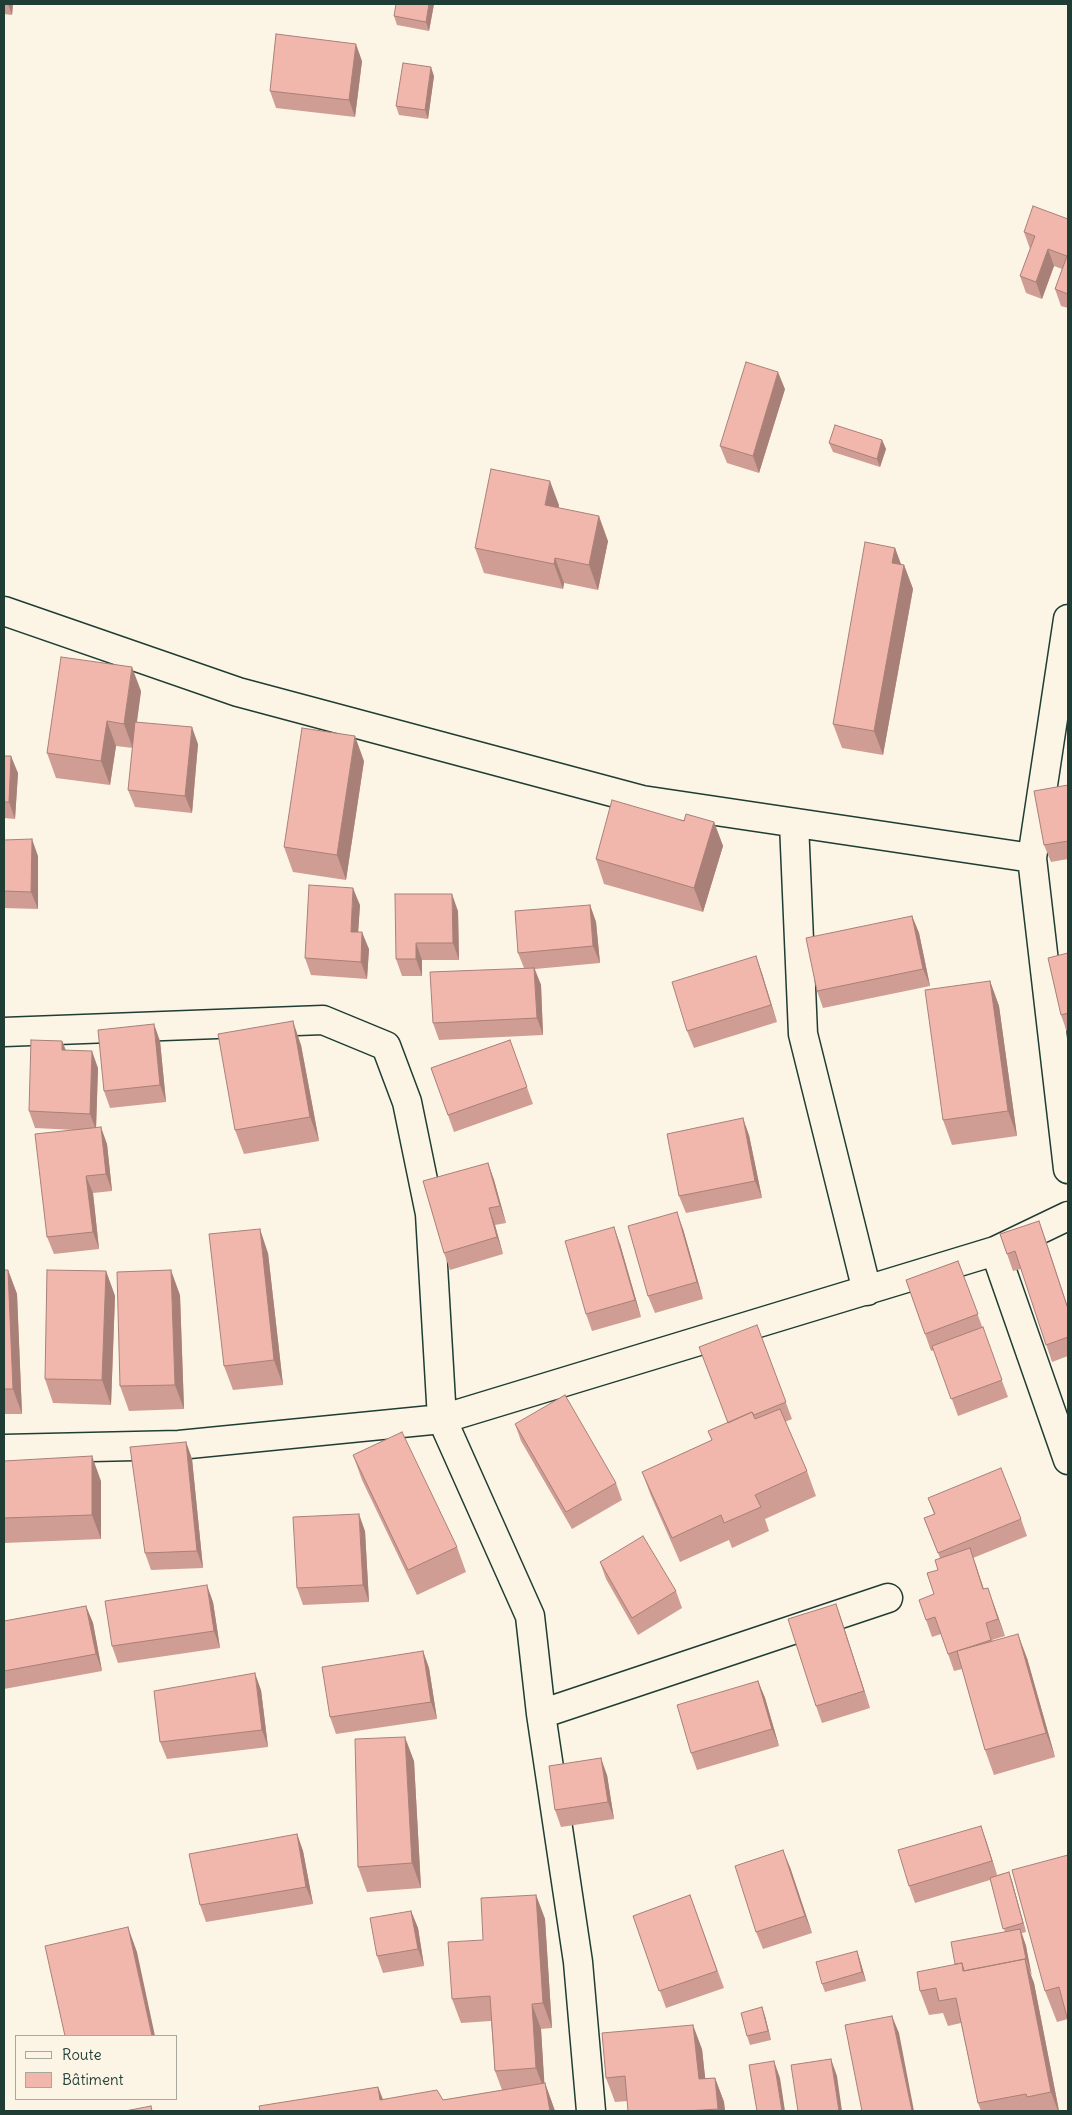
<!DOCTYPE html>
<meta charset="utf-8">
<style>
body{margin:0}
#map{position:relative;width:1072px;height:2115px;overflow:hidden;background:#fcf5e5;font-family:Delius,sans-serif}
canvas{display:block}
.frame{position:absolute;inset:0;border:5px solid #1f3d34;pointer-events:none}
.legend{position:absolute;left:15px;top:2035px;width:162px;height:65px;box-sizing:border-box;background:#fcf5e5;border:1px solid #a4ab9e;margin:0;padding:6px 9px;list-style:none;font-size:15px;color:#1f3d34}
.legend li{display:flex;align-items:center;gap:10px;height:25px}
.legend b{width:25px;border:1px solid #a4ab9e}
</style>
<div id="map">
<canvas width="1072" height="2115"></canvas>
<div class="frame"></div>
<ul class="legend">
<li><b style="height:6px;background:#fcf5e5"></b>Route</li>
<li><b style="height:14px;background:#f1b7ac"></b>Bâtiment</li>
</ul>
</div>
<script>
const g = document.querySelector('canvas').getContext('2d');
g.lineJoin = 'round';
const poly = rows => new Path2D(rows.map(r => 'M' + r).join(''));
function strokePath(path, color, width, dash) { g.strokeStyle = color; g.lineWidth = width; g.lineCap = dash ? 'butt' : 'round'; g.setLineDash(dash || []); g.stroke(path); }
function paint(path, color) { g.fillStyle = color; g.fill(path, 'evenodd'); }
const street = poly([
 [4,611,238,692,642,800,1032,858],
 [1068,619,1032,858,1068,1169],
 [794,823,803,1034,867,1291],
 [4,1032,323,1020,386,1046,407,1102,430,1214,442,1419,530,1616,541,1714,578,1962,591,2111],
 [995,1251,1068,1460],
 [4,1449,179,1445,442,1419,995,1251,1068,1216],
 [541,1714,888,1598]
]);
const wall = poly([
 [4,4,13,4,12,15,4,14],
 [434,4,429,31,397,25,394,16],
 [362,61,355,117,276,108,270,91],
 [434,76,428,119,399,115,396,106],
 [1068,219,1068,308,1061,306,1055,289,1062,269,1054,266,1042,299,1026,293,1020,276,1030,249,1024,232],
 [785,389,759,473,727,463,720,446],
 [882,440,886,449,880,467,833,452,829,443],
 [559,505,559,508,608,541,598,590,564,583,563,589,484,573,475,548],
 [895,548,901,564,904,565,913,589,883,755,842,748,833,724],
 [141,691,137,722,198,744,192,813,135,807,128,790,133,748,116,746,110,785,56,778,47,753],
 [4,756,18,773,15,819,4,818],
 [364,761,346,880,293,872,284,847],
 [1068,785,1068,859,1051,862,1044,845],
 [684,821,714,822,723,846,703,912,604,884,596,859],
 [4,840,38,856,38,909,4,908],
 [360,905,358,932,369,949,367,979,311,975,305,958],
 [590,905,596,922,600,963,535,969,541,985,543,1035,439,1040,433,1023,524,968,518,953],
 [458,911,459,960,422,960,422,976,402,976,396,959],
 [912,916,919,933,930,986,823,1008,817,991],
 [1068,953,1068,1035,1061,1015],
 [756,956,777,1022,694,1048,687,1031],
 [990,981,999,1006,1017,1136,952,1145,943,1120],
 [510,1040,533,1104,454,1132,431,1068],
 [62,1041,66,1051,98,1068,96,1127,107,1144,112,1191,93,1193,99,1249,54,1254,47,1237,75,1130,35,1128,29,1111],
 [160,1041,166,1102,110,1108,104,1091],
 [301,1045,319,1141,244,1154,235,1130],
 [749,1135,762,1198,686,1213,679,1196],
 [488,1163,494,1180,506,1223,495,1225,503,1254,450,1270,444,1253],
 [683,1229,703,1299,655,1313,648,1296],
 [1000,1234,1045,1238,1068,1307,1068,1356,1052,1362,1021,1269,1013,1271],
 [620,1244,641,1317,592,1331,586,1314],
 [268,1253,283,1385,233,1390,224,1366],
 [958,1261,1008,1397,958,1416,934,1350,931,1351,906,1280],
 [4,1270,8,1270,17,1294,22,1414,4,1414],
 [106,1271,115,1296,111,1405,53,1403,45,1379],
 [180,1295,184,1409,129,1411,120,1386],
 [757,1325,792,1419,785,1422,807,1471,816,1496,765,1519,769,1531,732,1548,729,1540,680,1562,651,1496,642,1472,712,1440,708,1431,727,1423],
 [515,1424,616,1483,622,1500,572,1529,521,1441],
 [186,1442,192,1459,203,1568,151,1570,145,1553],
 [353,1455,457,1547,466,1572,417,1595,362,1480],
 [4,1461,101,1481,101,1539,4,1543],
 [928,1498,1021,1519,1027,1536,973,1558,984,1589,994,1605,1005,1636,992,1640,993,1641,1027,1658,1055,1757,994,1775,985,1750,962,1669,954,1671,941,1634,932,1637,926,1620,934,1594,940,1558,924,1518,934,1514],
 [365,1531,369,1602,303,1605,297,1588],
 [600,1562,676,1591,682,1608,638,1635,606,1579],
 [213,1602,220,1648,118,1663,112,1646],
 [836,1604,870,1708,822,1723,816,1706],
 [86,1606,93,1623,102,1671,4,1689,4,1621],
 [423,1651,429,1668,437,1719,336,1734,330,1717],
 [758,1681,765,1698,779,1746,697,1770,691,1753],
 [261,1690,268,1747,167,1759,160,1742],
 [414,1761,421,1888,367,1892,358,1867],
 [607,1775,614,1819,561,1827,555,1810],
 [981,1826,997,1875,1009,1872,1012,1881,1026,1932,1022,1933,1026,1946,1031,1976,1034,1983,1059,2111,981,2111,978,2103,961,2023,948,2026,943,2013,929,2015,920,1991,955,1964,1005,1932,990,1880,915,1903,909,1886],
 [297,1834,303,1851,313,1904,206,1922,200,1905],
 [1068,1855,1068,2019,1057,2022,1045,1991],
 [790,1867,812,1933,763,1949,756,1932],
 [536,1895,545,1919,552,2028,541,2029,544,2083,545,2083,555,2111,260,2111,378,2087,383,2099,443,2100,502,2090,495,2071,491,2021,461,2023,452,1999,483,1940],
 [690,1895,724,1988,666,2008,633,1916],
 [411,1911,418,1928,424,1966,383,1973,377,1956],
 [857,1951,866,1981,825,1992,822,1984],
 [762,2007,765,2016,771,2040,750,2045,747,2036],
 [702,2049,705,2078,715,2078,724,2102,725,2111,628,2111,628,2101,615,2102,606,2078]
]);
const shadedWall = poly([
 [8,4,13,4,12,15],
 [429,4,434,4,429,31,426,22],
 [356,44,362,61,355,117,349,100],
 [431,67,434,76,428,119,425,110],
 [1048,249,1054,266,1042,299,1036,282],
 [778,372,785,389,759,473,753,456],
 [882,440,886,449,880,467,877,459],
 [550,481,559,505,554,530,545,505],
 [599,516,608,541,598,590,589,565],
 [895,548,903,570,904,565,913,589,883,755,874,731,892,563],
 [555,558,564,583,563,589,554,564],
 [132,667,141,691,133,749,124,724],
 [107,721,116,746,110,785,101,761],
 [192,727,198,744,192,813,185,796],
 [355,736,364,761,346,880,337,855],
 [11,756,18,773,15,819,9,802],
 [714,822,723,846,703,912,694,888],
 [32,839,38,856,38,909,31,892],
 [353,888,360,905,357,949,351,932],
 [452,894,458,911,459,960,453,943],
 [590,905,596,922,600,963,593,946],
 [912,916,919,933,930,986,923,969],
 [362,932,369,949,367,979,361,962],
 [416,943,422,960,422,976,416,959],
 [756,956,762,973,777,1022,771,1005],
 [534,968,541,985,543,1035,537,1018],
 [990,981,999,1006,1017,1136,1008,1111],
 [293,1021,301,1045,319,1141,310,1117],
 [154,1024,160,1041,166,1102,160,1085],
 [62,1041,69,1058,62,1050],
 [92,1051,98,1068,96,1130,90,1114],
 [743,1118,749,1135,762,1198,755,1181],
 [101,1127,107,1144,112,1191,106,1174],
 [488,1163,494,1180,506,1223,500,1206],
 [86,1176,93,1193,99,1249,93,1232],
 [489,1208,495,1225,503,1254,497,1237],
 [677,1212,683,1229,703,1299,697,1282],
 [1039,1221,1045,1238,1068,1309],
 [614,1227,620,1244,641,1317,635,1300],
 [260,1229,268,1253,283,1385,274,1360],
 [8,1270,17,1294,22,1414,13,1389],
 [171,1270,180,1295,184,1409,175,1385],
 [106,1271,115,1296,111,1405,102,1380],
 [186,1442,192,1459,203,1568,197,1551],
 [92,1456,101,1481,101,1539,92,1515],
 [359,1514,365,1531,369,1602,363,1585],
 [970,1548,976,1565,989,1606,983,1589],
 [207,1585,213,1602,220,1648,214,1631],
 [988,1588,994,1605,1005,1636,998,1619],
 [836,1604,842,1621,870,1708,864,1691],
 [86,1606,93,1623,102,1671,96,1654],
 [1018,1634,1027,1658,1055,1757,1046,1733],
 [423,1651,429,1668,437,1719,431,1702],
 [255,1673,261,1690,268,1747,262,1730],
 [758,1681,765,1698,779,1746,772,1729],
 [405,1737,414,1761,421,1888,412,1863],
 [601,1758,607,1775,614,1819,608,1802],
 [981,1826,987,1843,998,1878,992,1861],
 [297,1834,303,1851,313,1904,306,1887],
 [783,1850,790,1867,812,1933,805,1916],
 [1009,1872,1012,1881,1026,1932,1023,1923],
 [536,1895,545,1919,552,2028,543,2003],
 [411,1911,418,1928,424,1966,418,1949],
 [128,1927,137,1952,155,2036,152,2036],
 [1020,1929,1026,1946,1032,1976,1026,1959],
 [857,1951,860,1960,866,1981,862,1972],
 [1025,1959,1034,1983,1059,2111,1058,2111,1051,2092],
 [532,2004,541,2029,545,2092,536,2068],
 [762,2007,765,2016,771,2040,768,2031],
 [892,2016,899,2033,914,2111,912,2111],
 [693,2025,702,2049,708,2103,699,2079],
 [831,2059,837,2076,842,2111,839,2111],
 [774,2061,780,2078,785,2111,782,2111],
 [715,2078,724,2102,725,2111,719,2111,718,2109],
 [545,2083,555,2111,550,2111],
 [378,2087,387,2111,380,2100]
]);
const building = poly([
 [396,4,429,4,426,22,394,16,396,4],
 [276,34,356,44,349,100,270,91,276,34],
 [403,63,431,67,425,110,396,106,403,63],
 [1033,206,1068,219,1068,294,1055,289,1067,256,1048,249,1036,282,1020,276,1035,236,1024,232,1033,206],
 [746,362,778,372,753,456,720,446,746,362],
 [835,425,882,440,877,459,829,443,835,425],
 [491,469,550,481,545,505,599,516,589,565,555,558,554,564,475,548,491,469],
 [865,542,895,548,892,563,904,565,874,731,833,724,865,542],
 [61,657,132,667,124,724,107,721,101,761,47,753,61,657],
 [135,722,192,727,185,796,128,790,135,722],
 [302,728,355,736,337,855,284,847,302,728],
 [4,756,11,756,9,802,4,802,4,756],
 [1068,785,1068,841,1044,845,1034,791,1068,785],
 [612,800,684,821,686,814,714,822,694,888,596,859,612,800],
 [32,839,31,892,4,891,4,840,32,839],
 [309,885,353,888,351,932,362,932,361,962,305,958,309,885],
 [395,894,452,894,453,943,416,943,416,959,396,959,395,894],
 [590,905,593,946,518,953,515,911,590,905],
 [912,916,923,969,817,991,806,938,912,916],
 [1068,953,1068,1013,1061,1015,1048,958,1068,953],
 [756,956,771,1005,687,1031,672,982,756,956],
 [534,968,537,1018,433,1023,430,972,534,968],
 [990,981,1008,1111,943,1120,925,990,990,981],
 [293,1021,310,1117,235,1130,218,1034,293,1021],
 [154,1024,160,1085,104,1091,98,1030,154,1024],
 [31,1040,62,1041,62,1050,92,1051,90,1114,29,1111,31,1040],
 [510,1040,527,1087,448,1115,431,1068,510,1040],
 [743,1118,755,1181,679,1196,667,1134,743,1118],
 [101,1127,106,1174,86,1176,93,1232,47,1237,35,1134,101,1127],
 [488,1163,500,1206,489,1208,497,1237,444,1253,423,1181,488,1163],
 [677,1212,697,1282,648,1296,628,1226,677,1212],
 [1039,1221,1068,1309,1068,1337,1046,1345,1015,1251,1007,1254,1000,1234,1039,1221],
 [614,1227,635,1300,586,1314,565,1241,614,1227],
 [260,1229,274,1360,224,1366,209,1234,260,1229],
 [958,1261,978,1314,925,1334,906,1280,958,1261],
 [4,1270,8,1270,13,1389,4,1389,4,1270],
 [47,1270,106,1271,102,1380,45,1379,47,1270],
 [171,1270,175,1385,120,1386,117,1272,171,1270],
 [757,1325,786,1402,754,1415,752,1412,728,1423,699,1347,757,1325],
 [983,1327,1002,1380,951,1399,932,1346,983,1327],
 [565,1395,616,1483,566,1512,515,1424,565,1395],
 [780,1409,807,1471,755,1495,761,1507,724,1523,721,1515,672,1538,642,1472,712,1440,708,1431,752,1412,755,1419,780,1409],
 [402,1432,457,1547,408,1570,353,1455,402,1432],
 [186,1442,197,1551,145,1553,130,1447,186,1442],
 [92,1456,92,1515,4,1518,4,1461,92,1456],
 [1001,1468,1021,1519,938,1553,924,1518,935,1514,928,1498,1001,1468],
 [359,1514,363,1585,297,1588,293,1517,359,1514],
 [643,1536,676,1591,632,1618,600,1562,643,1536],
 [970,1548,983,1589,988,1588,998,1619,986,1623,991,1640,948,1654,935,1617,926,1620,919,1600,934,1594,927,1573,938,1570,935,1560,970,1548],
 [207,1585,214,1631,112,1646,105,1601,207,1585],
 [836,1604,864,1691,816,1706,788,1619,836,1604],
 [86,1606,96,1654,4,1671,4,1621,86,1606],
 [1018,1634,1046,1733,985,1750,957,1651,1018,1634],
 [423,1651,431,1702,330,1717,322,1667,423,1651],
 [255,1673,262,1730,160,1742,154,1691,255,1673],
 [758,1681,772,1729,691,1753,677,1705,758,1681],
 [405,1737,412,1863,358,1867,355,1739,405,1737],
 [601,1758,608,1802,555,1810,549,1766,601,1758],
 [981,1826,992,1861,909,1886,898,1850,981,1826],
 [297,1834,306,1887,200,1905,189,1854,297,1834],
 [783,1850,805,1916,756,1932,735,1866,783,1850],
 [1068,1855,1068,2021,1059,1987,1045,1991,1012,1870,1068,1855],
 [1009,1872,1023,1923,1003,1929,990,1878,1009,1872],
 [536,1895,543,2003,532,2004,536,2068,495,2071,490,1996,452,1999,448,1942,483,1940,481,1898,536,1895],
 [690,1895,717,1971,659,1991,633,1916,690,1895],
 [411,1911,418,1949,377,1956,370,1918,411,1911],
 [128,1927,152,2036,65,2036,45,1946,128,1927],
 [1020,1929,1026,1959,1025,1959,964,1971,962,1963,955,1964,951,1942,1020,1929],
 [857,1951,862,1972,822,1984,816,1962,857,1951],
 [1025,1959,1051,2092,1027,2097,1026,2094,978,2103,956,1998,939,2001,936,1988,920,1991,917,1972,962,1963,963,1971,1025,1959],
 [762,2007,768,2031,747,2036,741,2013,762,2007],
 [892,2016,912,2111,862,2111,845,2025,892,2016],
 [693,2025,699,2079,715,2078,718,2109,687,2111,628,2111,625,2076,606,2078,602,2033,693,2025],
 [831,2059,839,2111,798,2111,791,2065,831,2059],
 [774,2061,782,2111,757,2111,749,2065,774,2061],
 [545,2083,550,2111,260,2111,259,2106,378,2087,380,2100,437,2090,443,2100,545,2083],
 [151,2106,152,2111,125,2111,151,2106]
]);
strokePath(street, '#1f3d34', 31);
strokePath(street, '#fcf5e5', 28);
paint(wall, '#cf9d94');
paint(shadedWall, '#a98078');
paint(building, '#f1b7ac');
strokePath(building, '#a98078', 1);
</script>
